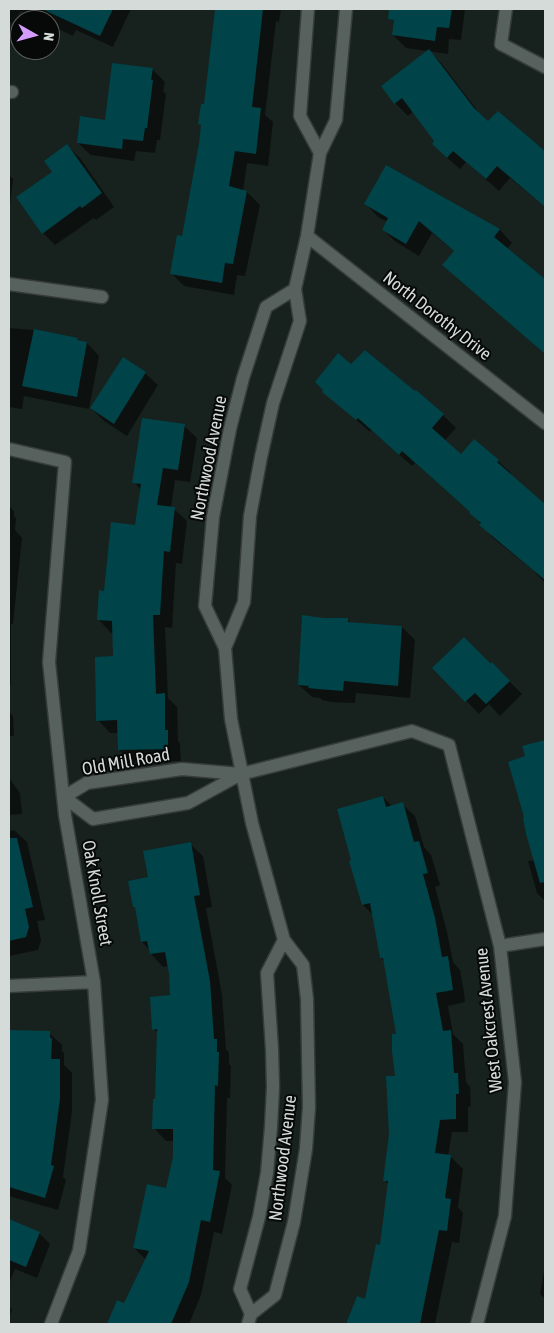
<!DOCTYPE html>
<style>
body{margin:0}
#map{position:relative;width:554px;height:1333px;overflow:hidden;background:#17211e;font-family:"Asap Condensed",sans-serif}
canvas{display:block}
.frame{position:absolute;inset:0;border:10px solid #d5dbd9;pointer-events:none}
.north{position:absolute;left:10px;top:10px;width:50px;height:50px;box-sizing:border-box;background:#060908;border:1px solid #595d5c;border-radius:50%;rotate:97deg;font-size:14px;font-weight:700;line-height:20px;text-align:center;color:#d5dbd9}
.north::after{content:'';display:block;margin:auto;width:18px;height:22px;background:#d49cfb;clip-path:polygon(50% 0,100% 100%,50% 72%,0 100%)}
</style>
<div id="map">
<canvas width="554" height="1333"></canvas>
<div class="frame"></div>
<div class="north">N</div>
</div>
<script>
const g = document.querySelector('canvas').getContext('2d');
g.lineJoin = 'round';
function paint(path, color) { g.fillStyle = color; g.fill(path, 'evenodd'); }
const poly = rows => new Path2D(rows.map(r => 'M' + r).join(''));
function strokePath(path, color, width, dash) { g.strokeStyle = color; g.lineWidth = width; g.lineCap = dash ? 'butt' : 'round'; g.setLineDash(dash || []); g.stroke(path); }
function write(font, color, halo, rows, align = 'center') {
  g.font = font + ' "Asap Condensed",sans-serif'; g.lineWidth = 4; g.setLineDash([]); g.textBaseline = 'middle'; g.strokeStyle = halo; g.fillStyle = color; for (const [text, x, y, turn = 0] of rows) {
    g.save(); g.translate(x, y); g.rotate((+turn || 0) * Math.PI / 180); g.textAlign = isNaN(turn) ? turn : align; if (halo) g.strokeText(text, 0, 0); g.fillText(text, 0, 0); g.restore();
  }
}
const shadow = poly([
 [9,9,131,9,113,47,76,30,73,36,50,25,50,20,39,20,21,11,12,24,9,21],
 [217,9,281,9,279,22,276,21,265,115,273,122,268,166,247,163,243,191,247,192,260,205,245,276,237,275,234,295,184,286,172,274,183,237,202,127,200,124,205,105],
 [397,9,465,9,461,40,449,39,448,54,406,48,393,35],
 [429,51,442,64,483,118,489,123,498,112,545,151,545,207,510,178,499,191,466,162,460,169,446,157,414,111,408,116,395,103],
 [152,69,165,82,163,92,166,94,160,140,157,140,155,153,136,151,134,161,91,155,78,143,106,121],
 [67,146,80,158,114,207,96,220,94,218,55,245,43,233,54,172],
 [387,167,500,230,512,243,507,249,545,281,545,354,456,277,455,252,432,233,419,256,396,242,383,230,388,222,378,217,366,204],
 [9,175,13,179,10,206,9,205],
 [9,328,34,330,77,339,80,342,87,343,99,356,89,409,24,396,22,409,9,407],
 [351,366,443,415,456,428,444,441,461,456,498,461,511,473,509,475,545,505,545,583,533,570,493,538,471,513,415,463,412,466,371,430,370,432,323,391],
 [145,373,158,385,127,436,104,421,91,408],
 [184,426,197,438,190,482,175,480,171,508,174,509,187,521,182,564,176,563,172,628,165,627,168,698,177,707,178,741,180,744,181,761,132,762,119,750,118,733,110,733,98,720,115,657,114,633,111,633,99,620,105,592,137,526,141,490,134,482],
 [9,506,14,511,14,516,16,518,15,530,22,538,13,624,11,624,11,685,9,685],
 [324,619,347,619,351,623,402,627,415,640,410,698,356,693,355,703,331,702,322,700,320,698,312,697,299,685],
 [492,664,522,694,500,716,489,704,479,714,434,668],
 [9,712,13,716,14,736,9,736],
 [545,741,545,901,537,893,528,861,535,860,526,757,523,747],
 [9,778,20,793,22,814,9,815],
 [383,797,392,806,402,804,415,816,424,847,431,855,440,885,435,887,447,932,453,962,460,970,464,992,465,1002,448,1006,453,1034,463,1044,466,1082,470,1087,471,1106,468,1107,468,1132,452,1132,448,1156,451,1157,463,1169,458,1207,463,1213,459,1243,452,1242,435,1324,348,1324,357,1298,366,1301,381,1247,389,1185,384,1180,397,1077,397,1035,384,961,381,958,373,915,363,905],
 [14,830,27,842,45,920,37,921,41,940,38,950,9,956,9,831],
 [190,844,203,856,212,907,206,908,222,995,226,1049,229,1053,229,1064,231,1066,230,1098,227,1098,225,1178,232,1185,222,1234,214,1232,201,1295,189,1324,109,1324,118,1302,125,1304,146,1260,134,1248,167,1189,174,1157,174,1141,166,1141,154,1128,156,1100,158,1033,154,1029,172,997,168,966,163,967,151,954,150,950,142,942,137,909,134,906,149,878],
 [9,1031,49,1033,62,1045,62,1051,64,1053,64,1065,72,1073,72,1112,63,1177,66,1180,58,1210,9,1196],
 [9,1221,39,1233,50,1244,37,1278,15,1269,9,1284],
 [545,1265,545,1299,540,1294],
 [9,1306,12,1310,9,1317]
]);
const building = poly([
 [42,9,113,9,100,36],
 [215,9,263,9,252,107,261,108,256,154,235,151,229,186,247,191,233,264,225,263,222,283,170,274,177,235,182,236,199,143,201,125,198,124,201,104,204,104],
 [389,9,452,9,449,28,437,27,435,41,392,35,394,20,388,19],
 [429,49,474,108,488,121,498,111,545,151,545,207,497,166,486,179,453,151,447,158,432,144,434,141,402,98,394,104,381,86],
 [112,63,153,68,151,80,153,80,147,128,145,128,143,141,123,139,122,149,77,143,80,116,105,120],
 [67,144,102,193,82,208,80,206,42,234,16,197,52,172,44,161],
 [386,165,500,229,494,237,545,279,545,354,442,265,454,251,419,221,406,244,382,230,388,218,364,204],
 [34,329,78,338,77,340,87,342,77,397,22,386],
 [365,350,415,391,416,390,444,414,432,428,461,454,474,439,499,460,497,462,545,504,545,580,479,525,481,523,469,513,470,512,402,451,399,455,358,418,356,420,322,392,323,390,315,382,338,353,351,364],
 [123,357,146,372,114,424,90,408],
 [142,418,185,424,178,470,163,468,157,505,175,507,170,552,164,551,160,615,153,615,156,694,165,693,165,730,168,730,168,749,118,750,117,720,96,721,95,657,113,656,112,621,97,620,99,590,104,591,111,522,135,525,141,484,132,483],
 [302,615,324,618,348,618,348,622,402,626,398,686,344,681,343,691,318,689,308,688,309,686,298,685],
 [464,637,491,664,492,662,510,681,486,704,475,693,465,702,432,668],
 [545,740,545,882,540,883,526,834,523,818,524,817,508,762,525,756,522,746],
 [383,796,386,807,403,802,414,842,419,841,428,873,423,874,435,918,442,957,448,956,453,990,436,993,443,1031,451,1030,454,1073,458,1073,459,1094,456,1094,456,1119,440,1120,435,1153,451,1155,445,1198,451,1199,447,1231,439,1230,420,1324,346,1324,357,1296,365,1299,376,1244,380,1245,388,1181,383,1181,389,1134,386,1076,395,1076,392,1051,392,1034,396,1034,383,958,380,958,370,903,362,905,349,861,351,860,337,809],
 [9,838,17,838,33,907,25,909,29,927,26,937,9,941],
 [191,842,200,895,194,896,210,981,214,1039,217,1039,217,1052,219,1052,218,1086,215,1085,213,1170,220,1171,210,1222,201,1220,189,1282,171,1324,107,1324,117,1300,124,1303,149,1251,133,1248,147,1184,166,1188,173,1157,173,1129,152,1129,153,1099,155,1099,157,1029,152,1030,150,997,170,995,169,974,165,952,150,954,147,941,141,942,135,907,133,907,128,881,148,877,143,851],
 [9,1030,50,1031,50,1037,52,1039,51,1059,60,1059,60,1099,51,1165,54,1166,45,1198,9,1187],
 [9,1219,40,1232,26,1267,9,1260]
]);
const minor = poly([
 [308,9,300,116,320,153],
 [506,9,501,44,545,67],
 [9,92,12,92],
 [307,236,545,423],
 [9,284,102,297],
 [9,449,65,462,49,662,65,815,94,982,102,1100,79,1251,51,1324],
 [225,648,244,602,250,516,261,457,273,403,300,321,295,289,307,236,320,153,336,120,346,9],
 [241,774,182,769,87,783,64,797,93,819,188,803,241,774,412,731,449,745,500,946,515,1082,505,1216,477,1324],
 [500,946,545,939],
 [9,986,94,982],
 [251,1314,240,1289,259,1217,267,1173,271,1127,273,1087,272,1049,267,973,284,940],
 [248,1324,251,1314,275,1295,294,1222,306,1149,309,1107,307,999,303,965,284,940,252,823,231,719,225,648,205,606,213,517,230,429,243,378,266,307,295,289]
]);
const streetNames = [
 ["North Dorothy Drive",437,316,38],
 ["Northwood Avenue",209,458,-79],
 ["Old Mill Road",126,762,-10],
 ["Oak Knoll Street",97,893,80],
 ["West Oakcrest Avenue",489,1020,-96],
 ["Northwood Avenue",283,1158,-83]
];
paint(shadow, '#0007');
paint(building, '#004348');
strokePath(minor, '#363c3a', 15);
strokePath(minor, '#57625f', 12);
write('18px', '#d5dbd9', '#060908', streetNames);
</script>
